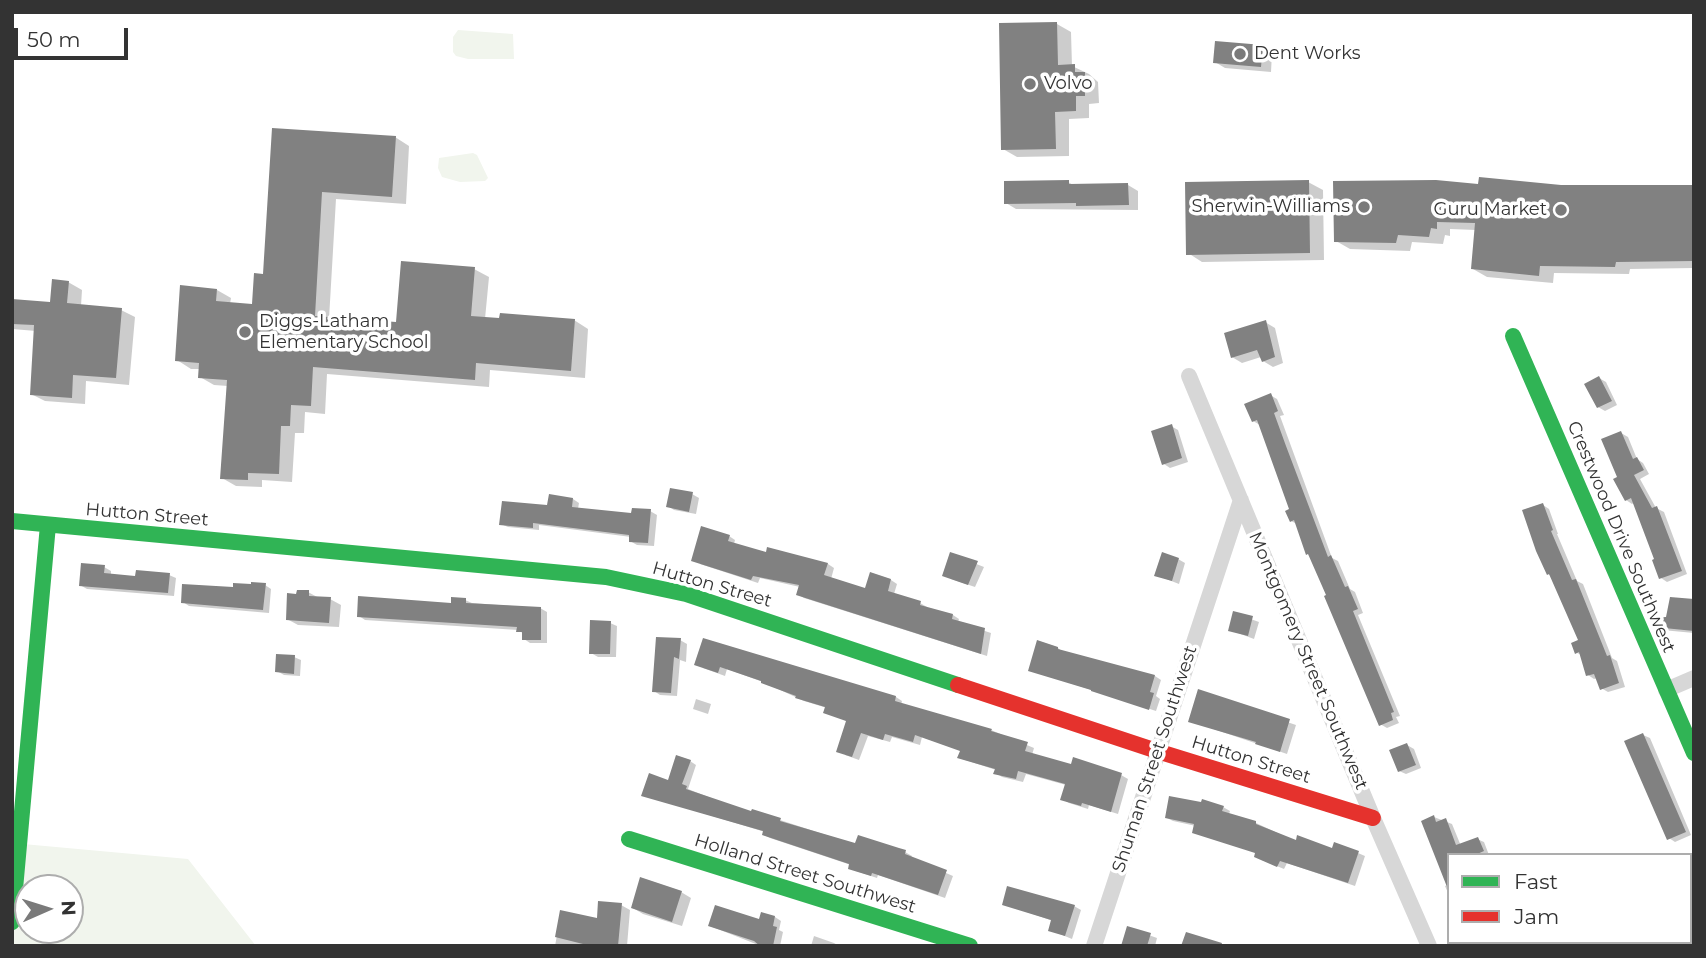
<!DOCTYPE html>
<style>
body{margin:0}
#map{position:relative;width:1706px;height:958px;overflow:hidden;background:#fff;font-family:Montserrat,sans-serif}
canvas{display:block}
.frame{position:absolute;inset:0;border:14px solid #333;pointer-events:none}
.legend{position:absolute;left:1447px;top:853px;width:245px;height:91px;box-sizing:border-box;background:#fff;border:2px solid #adadad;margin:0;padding:9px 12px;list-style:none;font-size:21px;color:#333}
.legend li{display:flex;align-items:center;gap:14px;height:35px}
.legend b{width:35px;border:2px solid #adadad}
.north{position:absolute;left:14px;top:874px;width:70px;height:70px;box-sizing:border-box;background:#fff;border:2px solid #adadad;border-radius:50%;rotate:87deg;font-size:19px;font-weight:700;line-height:28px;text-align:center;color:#333}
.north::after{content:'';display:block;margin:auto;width:24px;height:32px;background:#7a7a7a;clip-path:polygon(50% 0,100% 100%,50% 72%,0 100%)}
.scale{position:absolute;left:14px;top:28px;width:114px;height:32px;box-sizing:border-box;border:4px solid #333;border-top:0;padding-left:9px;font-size:21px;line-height:24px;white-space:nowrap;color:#333;-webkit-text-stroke:5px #fff;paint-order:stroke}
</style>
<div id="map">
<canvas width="1706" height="958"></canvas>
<div class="frame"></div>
<ul class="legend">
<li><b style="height:9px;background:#30b455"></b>Fast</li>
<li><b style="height:9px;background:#e5322d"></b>Jam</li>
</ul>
<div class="north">N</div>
<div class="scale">50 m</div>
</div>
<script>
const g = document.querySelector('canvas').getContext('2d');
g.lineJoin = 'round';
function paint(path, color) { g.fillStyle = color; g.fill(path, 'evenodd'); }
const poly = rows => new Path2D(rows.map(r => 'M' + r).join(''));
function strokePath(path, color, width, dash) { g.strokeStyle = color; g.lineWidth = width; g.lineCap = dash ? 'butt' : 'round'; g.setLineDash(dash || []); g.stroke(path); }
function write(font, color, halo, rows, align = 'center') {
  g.font = font + ' Montserrat,sans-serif'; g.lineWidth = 7; g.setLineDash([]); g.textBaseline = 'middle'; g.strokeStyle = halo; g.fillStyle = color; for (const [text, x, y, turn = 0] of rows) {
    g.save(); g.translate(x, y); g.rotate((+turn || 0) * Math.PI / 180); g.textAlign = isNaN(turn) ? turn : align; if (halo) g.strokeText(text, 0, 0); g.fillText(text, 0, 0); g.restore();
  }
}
const green = poly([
 [458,30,513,34,514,59,468,59,456,56,453,52,453,37],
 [473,153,477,155,488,178,485,181,460,182,442,177,438,168,439,158],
 [12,843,188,859,256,946,12,946],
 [28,888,70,888,70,930,28,930]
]);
const shadow = poly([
 [1057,24,1071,32,1072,66,1089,74,1098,82,1099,103,1089,104,1089,118,1069,119,1069,156,1017,157,1003,149],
 [1262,47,1272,53,1271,72,1225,68,1215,62],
 [273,130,395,137,409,146,406,204,336,199,329,319,398,324,474,269,489,277,485,319,574,320,588,329,585,378,490,370,489,387,327,374,325,414,305,412,304,433,295,433,292,482,262,480,262,487,236,486,222,478,228,386,214,385,200,377,201,369,191,369,177,360,217,290,231,298,230,304,254,305,265,275],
 [1068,182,1075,186,1128,185,1138,191,1138,210,1016,209,1006,203],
 [1308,182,1323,190,1324,260,1202,262,1188,253],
 [1479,186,1694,187,1694,268,1630,269,1629,274,1554,273,1553,283,1487,277,1473,269,1476,230,1450,229,1450,236,1445,235,1443,244,1412,242,1410,251,1350,249,1336,241],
 [68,282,82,290,81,306,121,310,135,317,129,385,86,381,85,404,45,401,31,394,36,331,12,329,12,301,52,303],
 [1265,322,1275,328,1283,363,1273,367,1263,361,1261,357,1242,363,1232,357],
 [1599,378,1606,382,1617,405,1605,411,1598,407],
 [1270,395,1277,399,1284,415,1280,416,1332,558,1338,561,1350,589,1355,592,1363,613,1358,615,1400,716,1396,717,1399,723,1387,728,1380,724,1297,524,1291,521,1291,510,1260,425,1253,421],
 [1171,426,1178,430,1188,462,1170,468,1164,464],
 [1621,433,1628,437,1637,459,1643,463,1649,474,1640,479,1656,508,1664,512,1687,574,1667,582,1661,578,1657,560,1635,502,1632,504,1626,500,1619,478],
 [692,494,699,498,696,514,674,510,668,506],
 [573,499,579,503,578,509,633,515,650,511,657,515,654,546,637,545,630,541,631,537,539,525,539,530,508,527,501,524],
 [1543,505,1549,509,1558,534,1557,534,1577,581,1583,584,1612,658,1617,661,1625,687,1608,692,1601,688,1598,678,1594,679,1588,675,1582,655,1577,653,1580,641,1552,576,1548,574],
 [729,536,735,540,734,544,767,555,768,549,828,564,834,568,831,579,866,590,871,574,891,580,897,584,894,594,920,603,927,607,926,609,953,615,959,619,958,622,991,633,987,656,804,598,798,594,800,587,760,578,758,583,700,564],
 [951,554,984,567,975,587,951,579],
 [1178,559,1185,563,1179,584,1156,575],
 [104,567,111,571,111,575,137,578,169,575,176,578,174,596,87,589,80,585],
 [265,585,271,589,269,613,189,606,183,602,234,589],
 [308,592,319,598,330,599,341,605,339,627,298,625,287,619,298,596],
 [465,600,472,603,540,608,547,612,547,643,530,643,524,639,524,634,518,630,365,620,359,616,452,605],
 [1694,601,1694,633,1662,630,1655,626],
 [1234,613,1259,622,1254,639,1230,630],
 [610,623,617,626,616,657,598,657,591,653],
 [680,640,687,644,686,662,680,660,677,696,660,695,654,691],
 [704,640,896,697,902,701,901,705,991,730,1034,748,1032,755,1072,766,1074,759,1121,775,1128,779,1118,814,1089,805,1088,809,1069,803,1062,799,1066,785,1026,774,1023,782,1002,777,996,773,996,770,959,758,962,751,922,737,920,745,892,737,890,742,868,736,859,760,845,755,848,722,827,708,804,701,763,682,727,669,725,676,703,668],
 [1058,648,1064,653,1155,676,1161,680,1156,696,1160,699,1156,711,1030,670],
 [294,657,301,660,300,676,284,675,277,671],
 [1199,692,1296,725,1287,754,1190,721],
 [696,699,711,704,708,714,693,709],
 [1643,735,1650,738,1691,835,1675,842,1669,838],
 [1407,745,1414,749,1421,768,1406,774,1399,771],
 [690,761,696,765,688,789,693,791,752,814,780,820,857,845,905,852,912,856,911,858,953,876,945,898,878,875,877,878,856,871,851,865,770,838,764,835,765,832,643,795,669,782],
 [1223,807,1230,811,1229,814,1256,823,1297,842,1358,853,1365,856,1355,886,1287,863,1284,869,1262,860,1257,853,1196,826,1173,821,1167,818],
 [1434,817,1452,824,1461,846,1477,839,1484,842,1489,855,1449,855,1449,895,1445,886,1448,885],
 [681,892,691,898,682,926,643,914,633,908],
 [1004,904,1074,906,1081,910,1072,939,1050,930,1053,921],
 [621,905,630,910,627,946,555,946,561,913,598,920],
 [775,917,781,921,779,930,783,932,780,946,761,946,710,926],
 [1129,928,1157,938,1155,946,1123,946],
 [814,936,834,943,839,946,811,946],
 [1476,942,1518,942,1520,946,1478,946]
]);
const building = poly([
 [1057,22,1058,65,1075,64,1075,72,1085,72,1085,96,1076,96,1076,111,1055,112,1056,149,1001,150,999,23],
 [1215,41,1263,45,1261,67,1213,63],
 [272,128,396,136,392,197,322,192,315,316,396,322,401,261,475,267,471,316,499,318,500,313,575,319,571,371,476,363,475,380,313,367,311,406,291,405,290,426,281,426,279,474,248,473,248,480,220,479,227,380,198,378,199,363,175,361,180,285,217,289,216,301,252,304,254,273,263,274],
 [1479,177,1561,185,1694,185,1694,261,1616,262,1615,267,1540,266,1539,276,1471,269,1475,223,1437,222,1437,229,1431,228,1429,237,1398,235,1396,243,1334,242,1333,181,1436,180,1478,184],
 [1069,180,1069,184,1128,183,1129,205,1076,206,1076,203,1004,204,1004,181],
 [1309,180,1310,253,1186,255,1185,182],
 [52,279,69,281,67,303,122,308,116,378,73,375,72,398,30,395,34,325,12,324,12,299,50,302],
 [1266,320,1275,357,1262,362,1257,350,1231,358,1224,333],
 [1599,376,1612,401,1597,408,1584,384],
 [1271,393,1278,411,1274,413,1286,446,1328,557,1331,555,1345,587,1348,586,1358,609,1353,611,1394,712,1391,713,1393,720,1379,726,1324,596,1326,595,1308,554,1306,555,1294,520,1290,522,1285,511,1289,509,1257,420,1252,422,1244,404],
 [1172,424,1182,458,1162,465,1151,431],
 [1621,431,1633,459,1637,457,1644,470,1634,475,1652,508,1657,506,1682,571,1659,579,1652,560,1654,559,1631,498,1625,501,1613,479,1617,477,1601,439],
 [670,488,693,492,689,512,666,507],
 [549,494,573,498,572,507,631,513,632,508,651,509,648,543,629,542,629,535,533,523,533,528,499,525,502,501,547,505],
 [1543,503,1553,530,1551,531,1572,580,1576,579,1607,656,1610,655,1619,683,1600,690,1594,674,1586,676,1579,652,1575,654,1571,643,1578,640,1549,574,1547,575,1536,551,1522,510],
 [701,526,730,535,728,541,766,552,767,547,828,563,824,575,865,588,870,572,891,579,888,591,921,601,920,605,953,614,952,619,985,628,981,654,796,595,799,585,753,576,751,580,691,561],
 [950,552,978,561,968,585,942,576],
 [1162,552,1179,558,1172,581,1154,576],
 [81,563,105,565,104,573,135,576,136,570,170,573,168,593,79,586],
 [251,582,266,583,263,610,181,603,182,584,233,587,233,583,251,584],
 [297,590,309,590,309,596,331,597,329,623,286,620,287,593,296,594],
 [358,596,451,603,451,597,466,598,466,603,541,607,541,640,522,640,522,632,516,632,517,627,357,617],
 [1670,597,1694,599,1694,631,1654,627,1650,618,1666,617],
 [1233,611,1253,616,1248,636,1228,631],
 [590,620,611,621,610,654,589,654],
 [656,637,681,638,679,659,674,657,671,693,652,692],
 [703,638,896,696,895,701,992,729,991,731,1028,742,1025,751,1071,764,1073,757,1122,773,1111,812,1082,803,1081,806,1060,800,1065,784,1018,771,1016,779,993,774,995,769,957,758,960,751,915,735,913,742,885,734,883,740,861,733,852,757,836,752,846,721,823,713,825,707,795,698,796,696,761,683,761,681,720,667,718,673,694,665],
 [1037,640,1058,647,1058,649,1155,675,1150,692,1154,693,1149,710,1091,691,1091,690,1028,671],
 [276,654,295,655,294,674,275,672],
 [1198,689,1290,719,1280,752,1255,744,1256,742,1188,722],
 [1643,733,1686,832,1667,840,1624,741],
 [1407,743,1416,765,1398,772,1389,750],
 [676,755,691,760,682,784,687,786,686,789,751,811,752,809,781,818,780,821,855,843,858,835,899,848,906,850,905,854,947,870,938,895,872,873,871,876,848,869,849,864,762,835,763,831,641,796,649,773,668,780],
 [1169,796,1201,802,1202,799,1224,806,1222,811,1256,821,1256,824,1296,840,1297,835,1332,848,1334,842,1359,851,1348,883,1280,861,1277,867,1254,857,1255,853,1192,833,1194,824,1165,818],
 [1434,815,1436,822,1446,818,1456,845,1478,837,1484,851,1475,855,1449,855,1449,892,1421,821],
 [640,877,682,891,672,922,631,908],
 [1007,886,1075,905,1065,936,1048,931,1051,920,1002,905],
 [598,901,622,903,618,946,591,946,555,937,560,910,597,918],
 [715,905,759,919,761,912,775,916,773,926,777,927,773,946,760,946,754,941,708,926],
 [1127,926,1151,933,1147,946,1121,946],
 [1186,932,1222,943,1221,946,1181,946]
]);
const street = poly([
 [1189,376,1373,818,1429,946],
 [1666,690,1694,678],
 [1094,946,1241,500]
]);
const fast = poly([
 [1513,336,1694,753],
 [12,521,606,577,686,594,958,685],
 [629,839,970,946],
 [12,922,48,525]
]);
const jam = poly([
 [958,685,1157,751,1373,818]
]);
const markers = [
 [1240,54,7,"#7a7a7a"],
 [1030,84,7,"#7a7a7a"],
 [1364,207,7,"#7a7a7a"],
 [1561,210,7,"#7a7a7a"],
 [245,332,7,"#7a7a7a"]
];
const poiNames = [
 ["Dent Works",1254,54],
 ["Volvo",1044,84],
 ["Sherwin-Williams",1350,207,"right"],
 ["Guru Market",1547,210,"right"],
 ["Diggs-Latham",259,322],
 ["Elementary School",259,343]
];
const streetNames = [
 ["Hutton Street",147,515,5],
 ["Crestwood Drive Southwest",1621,537,67],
 ["Hutton Street",712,585,16],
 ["Montgomery Street Southwest",1308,661,67],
 ["Shuman Street Southwest",1155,759,-72],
 ["Hutton Street",1251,760,17],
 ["Holland Street Southwest",805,874,17]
];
paint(green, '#f1f5ed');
paint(shadow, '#0003');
paint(building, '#818181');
strokePath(street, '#d7d7d7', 16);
strokePath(fast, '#30b455', 16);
strokePath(jam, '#e5322d', 16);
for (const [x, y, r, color] of markers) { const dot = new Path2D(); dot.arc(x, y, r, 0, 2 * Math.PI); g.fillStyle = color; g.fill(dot); strokePath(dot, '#fff', 2.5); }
write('18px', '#333', '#fff', poiNames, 'left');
write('18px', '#333', '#fff', streetNames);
</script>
